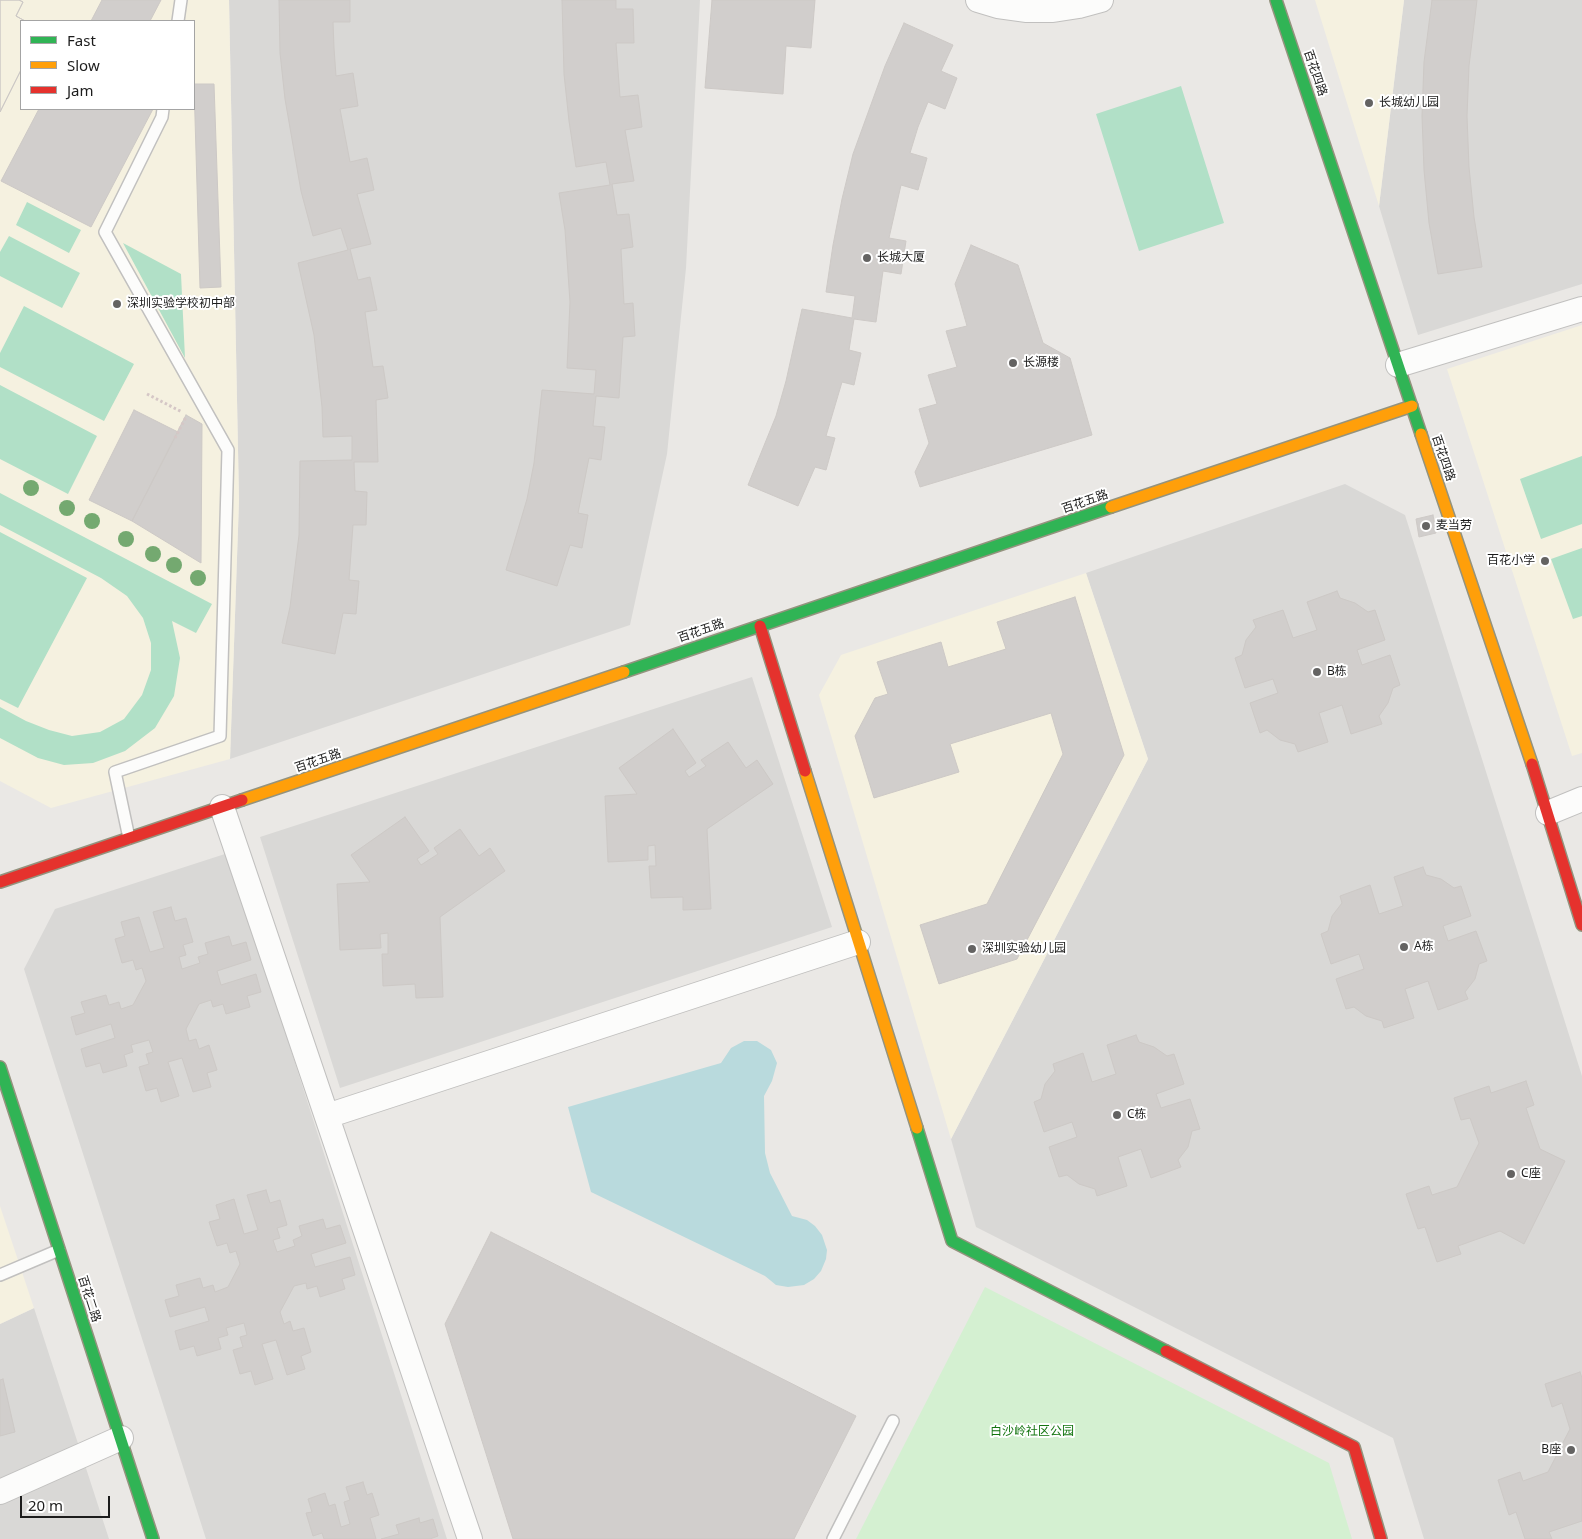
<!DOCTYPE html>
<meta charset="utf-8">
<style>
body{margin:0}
#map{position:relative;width:1582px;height:1539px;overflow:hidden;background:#eae8e5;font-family:"Noto Sans",sans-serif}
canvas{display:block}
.legend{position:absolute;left:20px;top:20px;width:175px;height:90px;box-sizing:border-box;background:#fff;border:1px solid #a4a4a4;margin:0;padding:6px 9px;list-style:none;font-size:15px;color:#1c1c1c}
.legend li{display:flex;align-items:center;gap:10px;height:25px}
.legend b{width:25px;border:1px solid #a4a4a4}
.scale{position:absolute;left:20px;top:1496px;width:90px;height:22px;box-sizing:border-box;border:2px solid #1c1c1c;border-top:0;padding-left:6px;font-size:15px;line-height:18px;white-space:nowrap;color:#1c1c1c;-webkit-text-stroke:4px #fff;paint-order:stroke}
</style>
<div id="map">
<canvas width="1582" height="1539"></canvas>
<ul class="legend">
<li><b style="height:6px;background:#30b455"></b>Fast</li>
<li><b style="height:6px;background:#ff9f0a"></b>Slow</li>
<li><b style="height:6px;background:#e5322d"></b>Jam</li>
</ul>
<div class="scale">20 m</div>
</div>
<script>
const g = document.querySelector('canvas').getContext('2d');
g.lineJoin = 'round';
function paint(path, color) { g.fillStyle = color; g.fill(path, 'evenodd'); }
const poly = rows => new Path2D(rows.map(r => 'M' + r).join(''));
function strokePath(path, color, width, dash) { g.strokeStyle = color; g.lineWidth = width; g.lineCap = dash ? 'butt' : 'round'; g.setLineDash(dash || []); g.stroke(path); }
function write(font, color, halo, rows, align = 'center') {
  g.font = font + ' "Noto Sans","Noto Sans SC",sans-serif'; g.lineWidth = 4; g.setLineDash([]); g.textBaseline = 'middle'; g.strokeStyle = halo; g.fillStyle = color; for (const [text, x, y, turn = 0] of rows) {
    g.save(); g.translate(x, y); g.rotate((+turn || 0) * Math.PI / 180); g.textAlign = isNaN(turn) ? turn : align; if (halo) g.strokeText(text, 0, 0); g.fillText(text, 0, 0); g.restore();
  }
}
const residential = poly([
 [229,0,700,0,686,268,667,454,630,625,230,759,239,500],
 [1404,0,1582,0,1582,284,1418,335,1379,206],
 [1345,484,1405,515,1582,1076,1582,1539,1424,1539,1393,1438,976,1227,951,1139,1148,759,1086,573],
 [752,677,832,927,340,1088,260,837],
 [228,853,447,1539,206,1539,24,969,55,909],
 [34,1308,109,1539,0,1539,0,1324]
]);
const education = poly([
 [0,0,229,0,239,500,230,759,51,808,0,781],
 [21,21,194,21,194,109,21,109],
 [1315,0,1404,0,1379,206],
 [1582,325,1582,753,1572,756,1447,369],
 [1086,573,1148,759,951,1139,819,695,841,655],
 [0,1206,34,1308,0,1324]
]);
const park = poly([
 [985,1287,1329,1463,1352,1539,856,1539]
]);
const pitch = poly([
 [1181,86,1224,223,1139,251,1096,114],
 [27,202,81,230,69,253,16,225],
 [9,236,80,273,62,308,0,276,0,252],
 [123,243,181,274,185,358],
 [24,306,134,364,104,421,0,367,0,353],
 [0,385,97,436,68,494,0,459],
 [1582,456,1582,524,1541,539,1520,479],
 [0,493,212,604,196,633,172,621,180,658,174,696,155,728,125,751,93,763,64,765,38,758,0,738,0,707,26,721,49,730,72,736,100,732,124,719,142,695,151,670,151,643,143,618,127,596,101,578,0,525],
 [0,532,87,578,18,708,0,699],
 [1582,548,1582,616,1573,619,1551,559]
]);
const water = poly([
 [744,1041,757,1041,771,1050,777,1063,772,1081,764,1096,765,1153,770,1173,792,1216,807,1220,815,1226,822,1235,827,1250,826,1259,821,1271,814,1279,804,1285,788,1287,776,1285,765,1276,591,1192,568,1107,721,1063,731,1048]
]);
const building = poly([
 [0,0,19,0,23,2,16,16,25,21,21,21,21,70,0,112,0,0],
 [0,0,19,0,23,2,16,16,25,21,21,21,21,70,0,112,0,0],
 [102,0,161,0,150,21,91,21,102,0],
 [279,0,350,0,350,22,333,22,334,48,336,76,353,73,358,106,340,109,350,162,367,158,374,190,357,194,371,244,350,249,358,280,370,277,377,310,365,312,373,367,383,366,388,398,376,400,378,462,354,462,355,491,367,492,366,525,353,525,349,580,359,581,356,614,343,613,335,654,282,643,290,607,299,535,300,461,352,460,352,436,323,437,322,407,314,335,298,263,348,250,341,228,313,236,301,191,285,99,280,53,279,0],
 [562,0,616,0,616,9,633,9,634,43,616,43,620,97,638,95,642,127,625,130,634,181,612,184,617,215,629,214,633,247,621,249,624,304,633,303,635,336,623,337,619,398,596,396,593,426,605,427,601,460,589,458,578,513,588,515,582,548,570,545,557,586,506,570,527,499,534,463,542,390,594,394,596,370,567,368,570,302,565,230,559,193,610,185,606,162,576,167,569,121,564,74,562,0],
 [712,0,815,0,811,48,786,46,783,94,705,88,712,0],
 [1432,0,1477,0,1469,66,1467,116,1469,167,1474,217,1482,267,1438,274,1429,223,1424,170,1422,116,1424,62,1432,0],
 [904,23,953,45,941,71,957,78,945,109,928,102,918,127,910,153,927,158,918,190,901,185,889,238,906,241,901,274,883,271,876,322,854,319,849,350,861,353,854,385,842,382,826,436,835,438,826,470,815,467,798,506,748,485,776,416,786,381,802,309,852,318,855,296,826,292,833,245,842,199,853,154,885,66,904,23],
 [194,84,214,84,221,287,200,288,194,84],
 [39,109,153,109,91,227,1,181,39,109],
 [971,245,1018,265,1043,343,1070,358,1092,435,920,487,915,472,929,443,919,409,937,404,928,375,957,367,946,331,967,326,955,284,971,245],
 [134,410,178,432,132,521,89,500,134,410],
 [186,415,202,424,201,563,132,521,186,415],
 [1433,515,1436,533,1419,537,1416,519,1433,515],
 [1337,591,1340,598,1355,603,1368,612,1375,610,1385,640,1357,650,1362,665,1390,655,1400,685,1393,688,1388,703,1379,716,1382,724,1351,734,1342,705,1319,713,1328,742,1298,752,1295,744,1280,740,1267,730,1260,733,1250,703,1278,693,1273,679,1245,688,1235,658,1242,655,1246,640,1256,627,1253,620,1283,610,1293,638,1317,630,1307,602,1337,591],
 [1075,597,1124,755,1017,959,939,984,920,925,987,904,1063,754,1051,713,950,744,959,772,874,798,855,736,875,698,888,694,877,662,941,642,948,667,1006,649,997,622,1075,597],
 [673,729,696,763,685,771,689,777,706,766,701,760,728,742,746,768,757,760,773,784,707,829,711,909,683,910,683,897,651,898,649,866,656,866,655,845,648,846,648,860,608,862,605,796,637,794,619,768,673,729],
 [405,817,429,851,417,859,421,865,438,854,434,848,460,829,479,856,490,848,505,871,440,917,443,997,416,998,415,984,383,986,382,954,388,954,388,933,380,934,381,948,340,950,337,884,370,882,351,855,405,817],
 [1423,867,1426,875,1441,879,1454,888,1461,886,1471,916,1443,926,1448,941,1476,931,1487,961,1479,964,1475,979,1465,992,1468,999,1438,1010,1428,981,1405,989,1414,1018,1384,1028,1382,1021,1366,1016,1354,1007,1346,1009,1336,979,1364,969,1359,954,1331,964,1321,934,1328,931,1332,916,1342,903,1340,896,1370,885,1379,914,1403,906,1394,877,1423,867],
 [171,907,175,921,186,918,193,942,183,945,186,955,179,957,182,969,200,963,198,957,208,954,205,943,229,936,232,946,246,942,251,960,217,971,221,985,256,974,261,992,247,996,250,1007,226,1014,223,1004,213,1007,211,1000,199,1004,186,1029,189,1041,196,1039,199,1049,209,1045,217,1070,207,1073,211,1087,193,1092,182,1058,168,1062,179,1096,161,1102,157,1088,146,1091,139,1067,149,1064,146,1054,153,1052,149,1040,131,1045,133,1052,124,1055,127,1066,103,1073,100,1063,86,1067,81,1049,115,1038,111,1024,76,1035,71,1017,85,1013,81,1002,106,995,109,1005,119,1002,121,1009,133,1005,146,981,142,968,136,970,133,960,122,963,115,939,125,936,121,922,139,917,150,952,164,948,153,912,171,907],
 [1136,1035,1139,1042,1154,1047,1167,1056,1174,1054,1184,1084,1156,1094,1161,1108,1190,1099,1200,1129,1192,1131,1188,1147,1178,1160,1181,1167,1151,1178,1141,1149,1118,1157,1127,1186,1097,1196,1095,1189,1079,1184,1067,1175,1059,1177,1049,1147,1077,1137,1072,1122,1044,1132,1034,1102,1041,1099,1045,1084,1055,1071,1053,1064,1083,1053,1092,1082,1116,1074,1107,1045,1136,1035],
 [1526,1081,1534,1105,1526,1108,1540,1149,1565,1161,1524,1244,1500,1231,1458,1246,1461,1254,1437,1262,1425,1227,1418,1229,1406,1194,1429,1186,1432,1195,1457,1187,1479,1143,1470,1118,1461,1120,1454,1098,1489,1086,1491,1093,1526,1081],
 [266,1190,270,1203,280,1200,287,1225,277,1228,280,1238,273,1240,277,1252,295,1246,293,1240,302,1236,299,1226,323,1219,326,1229,340,1225,346,1243,311,1254,315,1267,350,1257,355,1275,342,1279,345,1289,320,1297,317,1286,307,1289,306,1283,294,1286,280,1312,284,1324,290,1321,293,1331,304,1328,311,1352,301,1356,305,1369,287,1375,276,1340,262,1344,273,1379,255,1385,251,1371,240,1374,233,1350,243,1347,240,1337,247,1335,244,1323,226,1328,228,1335,218,1338,221,1349,197,1356,194,1346,180,1350,175,1331,209,1321,205,1307,170,1317,165,1300,179,1296,176,1285,200,1278,203,1288,213,1285,215,1292,228,1287,240,1264,236,1251,230,1253,227,1243,217,1246,209,1222,220,1219,216,1205,234,1199,244,1234,258,1230,247,1195,266,1190],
 [491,1232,856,1416,794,1539,513,1539,445,1324,491,1232],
 [1580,1372,1582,1378,1582,1521,1549,1532,1552,1539,1525,1539,1516,1512,1509,1515,1498,1480,1520,1472,1523,1481,1548,1472,1570,1429,1562,1403,1552,1407,1545,1384,1580,1372],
 [3,1379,15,1432,0,1436,0,1380,3,1379],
 [363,1482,367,1495,372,1493,379,1515,370,1518,376,1539,324,1539,322,1533,313,1536,306,1513,312,1512,308,1499,325,1493,329,1506,335,1504,341,1527,350,1524,344,1502,350,1500,346,1487,363,1482],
 [419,1518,420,1523,433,1519,438,1536,430,1539,381,1539,399,1534,396,1525,419,1518]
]);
const path = poly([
 [147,394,182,412],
 [175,438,186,417]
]);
const lane = poly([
 [178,21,181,0],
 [129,838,115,772,220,736,228,450,105,232,162,117,163,109],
 [0,1275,59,1250],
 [833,1539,893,1421]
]);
const street = poly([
 [978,0,998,6,1027,10,1053,10,1079,6,1101,0],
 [1398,365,1582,309],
 [222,807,470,1539],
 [1548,813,1582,799],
 [327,1116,858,942],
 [0,1492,121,1438]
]);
const fast = poly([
 [1276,0,1421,434],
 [624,672,1111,507],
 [0,1067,153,1539],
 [917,1128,952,1241,1166,1351]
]);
const slow = poly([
 [1421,434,1532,764],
 [1111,507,1412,406],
 [805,771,917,1128],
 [242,800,624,672]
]);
const jam = poly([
 [760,626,805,771],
 [1532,764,1582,925],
 [0,882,242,800],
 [1166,1351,1354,1447,1381,1539]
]);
const trees = [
 [31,488],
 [67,508],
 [92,521],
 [126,539],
 [153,554],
 [174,565],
 [198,578]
];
const markers = [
 [1369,103,5,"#646362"],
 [867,258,5,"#646362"],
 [117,304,5,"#646362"],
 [1013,363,5,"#646362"],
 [1426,526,5,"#646362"],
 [1545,561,5,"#646362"],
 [1317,672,5,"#646362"],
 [1404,947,5,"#646362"],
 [972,949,5,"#646362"],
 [1117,1115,5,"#646362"],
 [1511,1174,5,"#646362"],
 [1571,1450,5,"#646362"]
];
const streetNames = [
 ["百花四路",1315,73,71],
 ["百花四路",1443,458,71],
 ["百花五路",1085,502,-19],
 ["百花五路",701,631,-19],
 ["百花五路",318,761,-19],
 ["百花二路",89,1299,72]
];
const poiNames = [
 ["长城幼儿园",1379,103],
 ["长城大厦",877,258],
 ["深圳实验学校初中部",127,304],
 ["长源楼",1023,363],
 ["麦当劳",1436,526],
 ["百花小学",1535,561,"right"],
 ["B栋",1327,672],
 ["A栋",1414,947],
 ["深圳实验幼儿园",982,949],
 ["C栋",1127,1115],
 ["C座",1521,1174],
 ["B座",1561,1450,"right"]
];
const parkNames = [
 ["白沙岭社区公园",1032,1432]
];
paint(residential, '#d9d8d6');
paint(education, '#f5f1e0');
paint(park, '#d4f0d1');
paint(pitch, '#b1e0c7');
paint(water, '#b9dadd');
paint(building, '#d1cecc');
strokePath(building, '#cdc9c6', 1);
strokePath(lane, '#c1c0bf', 14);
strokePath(street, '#c1c0bf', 26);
strokePath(fast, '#94937e', 14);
strokePath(slow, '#94937e', 14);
strokePath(jam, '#94937e', 14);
strokePath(path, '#d5c7c6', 3, [2.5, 2.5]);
strokePath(lane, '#fcfcfb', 11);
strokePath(street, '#fcfcfb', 24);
strokePath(fast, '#30b455', 11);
strokePath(slow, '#ff9f0a', 11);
strokePath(jam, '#e5322d', 11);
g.fillStyle = '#74a970';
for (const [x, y] of trees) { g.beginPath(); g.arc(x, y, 8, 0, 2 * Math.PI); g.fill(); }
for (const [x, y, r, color] of markers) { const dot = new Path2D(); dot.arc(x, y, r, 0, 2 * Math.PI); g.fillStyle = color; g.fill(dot); strokePath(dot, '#fff', 2); }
write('12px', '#1c1c1c', '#fff', streetNames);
write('12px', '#1c1c1c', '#fff', poiNames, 'left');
write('12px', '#137510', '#fff', parkNames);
</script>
